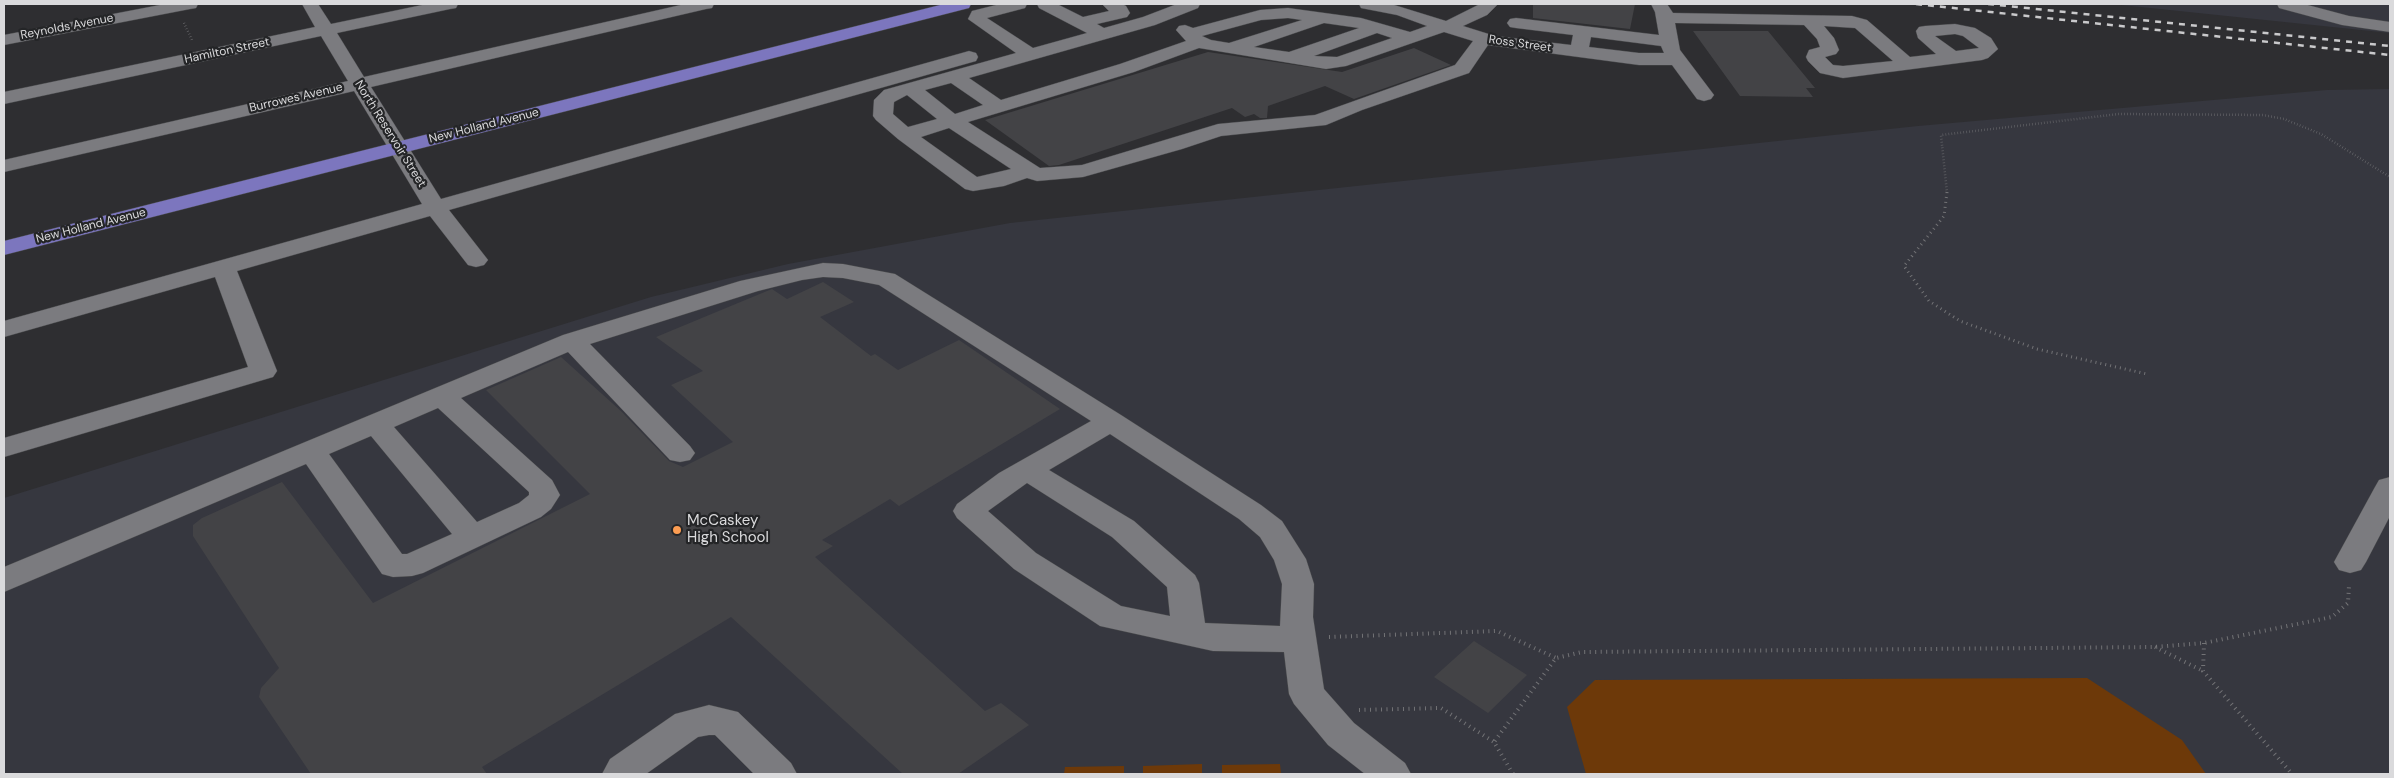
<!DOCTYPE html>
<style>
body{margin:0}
#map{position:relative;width:2394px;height:778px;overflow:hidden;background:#2e2e31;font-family:"DM Sans",sans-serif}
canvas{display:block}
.frame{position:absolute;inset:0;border:5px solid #dadadc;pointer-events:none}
</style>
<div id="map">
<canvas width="2394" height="778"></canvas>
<div class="frame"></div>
</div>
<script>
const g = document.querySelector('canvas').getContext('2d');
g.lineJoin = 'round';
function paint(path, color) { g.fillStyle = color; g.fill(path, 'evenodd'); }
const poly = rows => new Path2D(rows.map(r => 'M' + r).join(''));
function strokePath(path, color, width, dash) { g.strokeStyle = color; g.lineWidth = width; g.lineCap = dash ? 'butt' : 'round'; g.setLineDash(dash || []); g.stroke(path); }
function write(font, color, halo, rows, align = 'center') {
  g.font = font + ' "DM Sans",sans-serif'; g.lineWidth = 4.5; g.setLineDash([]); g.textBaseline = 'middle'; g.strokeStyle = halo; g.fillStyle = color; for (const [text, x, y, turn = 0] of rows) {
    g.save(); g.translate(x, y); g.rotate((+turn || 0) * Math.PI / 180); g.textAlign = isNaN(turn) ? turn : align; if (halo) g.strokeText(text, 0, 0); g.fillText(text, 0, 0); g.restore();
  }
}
const built = poly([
 [2112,4,2390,4,2390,33],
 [2390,89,2390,774,4,774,4,498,651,297,788,264,1010,223,1918,126,2327,90]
]);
const green = poly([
 [2087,678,2182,740,2206,774,1586,774,1567,707,1595,680],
 [1202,764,1202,774,1143,774,1143,766],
 [1280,764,1281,774,1222,774,1222,765],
 [1124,766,1124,774,1064,774,1065,767]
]);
const building = poly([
 [1533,4,1635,4,1630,29,1533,18],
 [1693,31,1768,31,1815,88,1806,88,1813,97,1740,96],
 [1414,48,1451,65,1354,99,1325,86,1268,106,1267,118,1260,118,1254,114,1245,117,1232,108,1059,165,1049,166,985,120,1208,52,1342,72],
 [823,282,854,302,820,317,871,356,875,354,898,370,959,340,1060,409,899,506,890,499,822,540,833,546,815,557,985,711,1001,703,1029,725,958,774,903,774,731,617,482,767,487,774,311,774,259,697,261,688,279,668,193,536,193,525,202,518,282,482,373,603,590,494,486,390,561,357,622,412,669,461,683,467,733,442,671,385,703,371,656,337,767,291,772,289,787,299],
 [1474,641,1527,675,1488,713,1434,677]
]);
const pathFar2 = poly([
 [184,23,192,40],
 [1947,193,1941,135,2119,114,2263,115,2284,119,2321,134,2390,177]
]);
const pathFar1 = poly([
 [1947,192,1944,216,1904,266,1929,301,1960,321,2037,349,2147,374]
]);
const path = poly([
 [1329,637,1497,631,1556,658],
 [2204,643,2203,671,2292,774],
 [2155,647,2203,671],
 [1359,710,1441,708,1494,742],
 [1513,774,1494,742,1556,658,1582,652,2154,647,2204,643,2332,617,2348,603,2349,586]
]);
const minor = poly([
 [165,4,198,4,196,8,190,9,4,45,4,35,165,4],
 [302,4,318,4,331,24,427,4,458,4,456,8,450,9,337,33,364,77,685,4,714,4,712,8,706,9,371,87,441,199,962,53,969,51,976,53,978,57,976,61,449,210,488,260,484,265,476,267,468,265,430,216,237,271,277,371,273,377,4,457,4,438,248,367,215,277,4,337,4,321,422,204,354,91,4,172,4,160,348,81,321,36,4,104,4,92,315,27,302,4],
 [1000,4,1027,4,1025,8,987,18,1033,48,1087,33,1039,8,1037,4,1057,4,1083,17,1109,11,1102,4,1122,4,1126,6,1130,13,1127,17,1097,24,1104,28,1143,17,1177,4,1200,4,1198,8,1155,25,969,78,1001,100,1120,64,1186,41,1176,30,1179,26,1185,25,1193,28,1260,10,1288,8,1361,18,1410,32,1427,26,1397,15,1361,8,1359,4,1391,4,1446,21,1480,4,1498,4,1487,15,1463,26,1495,36,1571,45,1573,35,1516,28,1510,27,1507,23,1510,19,1516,18,1659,35,1655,12,1651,4,1667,4,1673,13,1852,16,1867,20,1910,57,1936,54,1918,38,1916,31,1919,27,1925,26,1955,24,1975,28,1991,38,1998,49,1988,58,1982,60,1843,78,1820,73,1808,61,1806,57,1809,50,1820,47,1817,39,1804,25,1675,23,1680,50,1714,95,1711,99,1704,101,1697,99,1672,65,1639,65,1488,45,1469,73,1362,110,1326,125,1221,136,1182,149,1083,177,1037,181,1027,178,1004,186,973,191,965,189,898,139,876,120,873,116,874,100,884,90,1016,53,968,19,972,11,1000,4],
 [1288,18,1302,20,1229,43,1211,40,1202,36,1261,20,1288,18],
 [1324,23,1359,28,1289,52,1254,47,1324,23],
 [1824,26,1855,28,1893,61,1843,66,1833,65,1825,57,1836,54,1839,50,1834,38,1824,26],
 [1444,32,1473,41,1455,65,1315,115,1218,124,1082,165,1040,168,968,122,1134,72,1199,48,1326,69,1346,66,1444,32],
 [1377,33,1392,38,1337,57,1314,56,1377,33],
 [1955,34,1963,36,1979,48,1956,51,1935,36,1955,34],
 [1591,37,1661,46,1664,53,1639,53,1589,47,1591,37],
 [951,83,983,105,955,114,925,90,951,83],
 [907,95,937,119,908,127,893,114,894,102,907,95],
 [949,128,1011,169,977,177,921,137,949,128],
 [2277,4,2304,4,2349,16,2390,22,2390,32,2342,25,2279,8,2277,4],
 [823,263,843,264,895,274,1121,415,1261,505,1282,521,1306,559,1314,584,1313,617,1324,689,1354,723,1405,763,1411,774,1365,774,1328,745,1294,704,1289,694,1284,652,1213,651,1100,626,1014,569,957,518,953,511,957,504,999,473,1091,421,879,285,843,278,823,277,802,280,758,291,590,344,690,446,695,453,690,460,680,462,670,460,568,352,461,398,552,480,560,495,551,509,541,517,423,573,412,576,393,577,382,574,306,464,4,592,4,567,563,335,740,281,823,263],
 [438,408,529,492,529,495,519,503,477,522,394,427,438,408],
 [1110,434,1239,519,1260,537,1274,560,1282,584,1280,626,1205,623,1199,583,1195,575,1134,521,1049,470,1110,434],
 [371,436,452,534,407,554,402,554,329,454,371,436],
 [1027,483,1112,537,1167,587,1170,616,1121,606,1036,553,988,511,1027,483],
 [2390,477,2390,516,2366,562,2361,570,2350,573,2339,570,2334,562,2375,487,2379,480,2390,477],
 [709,705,738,712,791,763,797,774,754,774,715,735,709,735,698,737,646,774,602,774,610,759,675,714,709,705]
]);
const major = poly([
 [944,4,971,4,969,8,4,255,4,241,944,4]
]);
const rail = poly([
 [1916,4,2390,55],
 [1988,4,2390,46]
]);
const markers = [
 [677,530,5,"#fc9d52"]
];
const farStreetnames = [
 ["Reynolds Avenue",67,27,-11],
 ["Ross Street",1520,44,8],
 ["Hamilton Street",227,51,-12],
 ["Burrowes Avenue",296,98,-13],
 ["New Holland Avenue",484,126,-14],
 ["North Reservoir Street",390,134,58],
 ["New Holland Avenue",91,226,-14]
];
const poiNames = [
 ["McCaskey",687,521],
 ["High School",687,538]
];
paint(built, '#36373f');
paint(green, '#6d3909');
paint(building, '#434346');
strokePath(minor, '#494a4c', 1);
strokePath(major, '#494a4c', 1);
strokePath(pathFar2, '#737376', 2.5, [0.5, 2.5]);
strokePath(pathFar1, '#737376', 3, [1, 4]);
strokePath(path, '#737376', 4, [1, 4.5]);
paint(minor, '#7b7b7f');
paint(major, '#7c76be');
strokePath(rail, '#c9c9cb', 2.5, [6, 6]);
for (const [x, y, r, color] of markers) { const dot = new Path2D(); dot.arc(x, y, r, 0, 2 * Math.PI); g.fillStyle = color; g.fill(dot); strokePath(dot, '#242527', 2); }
write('12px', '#dadadc', '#242527', farStreetnames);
write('15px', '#dadadc', '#242527', poiNames, 'left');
</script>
